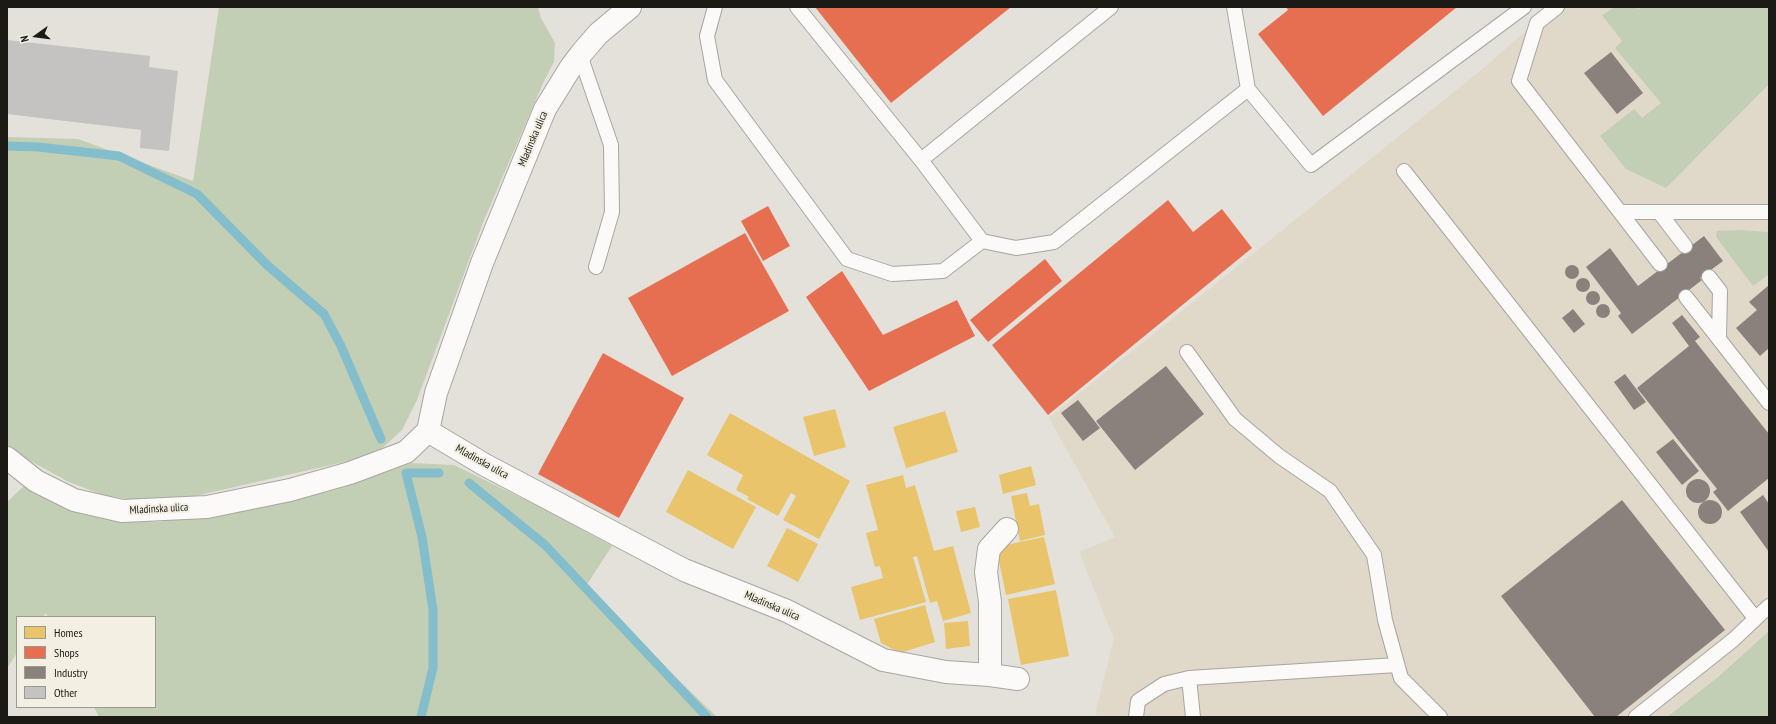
<!DOCTYPE html>
<style>
body{margin:0}
#map{position:relative;width:1776px;height:724px;overflow:hidden;background:#e3e1da;font-family:"PT Sans Narrow",sans-serif}
canvas{display:block}
.frame{position:absolute;inset:0;border:8px solid #1b1a15;pointer-events:none}
.legend{position:absolute;left:16px;top:616px;width:140px;height:92px;box-sizing:border-box;background:#f4efe3;border:1px solid #9d9a91;margin:0;padding:5px 7px;list-style:none;font-size:12px;color:#1b1a15}
.legend li{display:flex;align-items:center;gap:8px;height:20px}
.legend b{width:20px;border:1px solid #9d9a91}
.north{position:absolute;left:16px;top:16px;width:40px;height:40px;-webkit-text-stroke:3px #f4efe3;paint-order:stroke;rotate:256deg;font-size:11px;font-weight:700;line-height:16px;text-align:center;color:#1b1a15}
.north::after{content:'';display:block;margin:auto;width:14px;height:18px;background:#1b1a15;clip-path:polygon(50% 0,100% 100%,50% 72%,0 100%)}
</style>
<div id="map">
<canvas width="1776" height="724"></canvas>
<div class="frame"></div>
<ul class="legend">
<li><b style="height:11px;background:#e9c46a"></b>Homes</li>
<li><b style="height:11px;background:#e76f51"></b>Shops</li>
<li><b style="height:11px;background:#8a817c"></b>Industry</li>
<li><b style="height:11px;background:#c4c3c2"></b>Other</li>
</ul>
<div class="north">N</div>
</div>
<script>
const g = document.querySelector('canvas').getContext('2d');
g.lineJoin = 'round';
function paint(path, color) { g.fillStyle = color; g.fill(path, 'evenodd'); }
const poly = rows => new Path2D(rows.map(r => 'M' + r).join(''));
function strokePath(path, color, width, dash) { g.strokeStyle = color; g.lineWidth = width; g.lineCap = dash ? 'butt' : 'round'; g.setLineDash(dash || []); g.stroke(path); }
function write(font, color, halo, rows, align = 'center') {
  g.font = font + ' "PT Sans Narrow",sans-serif'; g.lineWidth = 4; g.setLineDash([]); g.textBaseline = 'middle'; g.strokeStyle = halo; g.fillStyle = color; for (const [text, x, y, turn = 0] of rows) {
    g.save(); g.translate(x, y); g.rotate((+turn || 0) * Math.PI / 180); g.textAlign = isNaN(turn) ? turn : align; if (halo) g.strokeText(text, 0, 0); g.fillText(text, 0, 0); g.restore();
  }
}
const industrial = poly([
 [1554,7,1769,7,1769,631,1718,677,1667,717,1097,717,1096,711,1114,639,1079,552,1115,537,1049,418,1480,71]
]);
const green = poly([
 [219,7,538,7,541,18,555,43,554,62,544,81,484,220,417,400,402,430,375,455,195,496,139,501,103,495,69,482,14,452,7,445,7,137,78,139,193,181],
 [1615,7,1635,7,1639,9,1641,7,1769,7,1769,84,1666,188,1626,169,1600,136,1634,109,1642,118,1661,103,1615,48,1622,41,1602,15],
 [1738,230,1769,232,1769,274,1753,286,1716,237,1717,231],
 [411,463,454,465,536,505,612,546,584,589,717,717,99,717,94,707,155,707,155,617,48,617,46,613,43,617,17,617,17,653,7,668,7,502,25,485,50,498,99,518,158,522,259,508,335,490],
 [1769,631,1769,717,1667,717,1718,677]
]);
const homes = poly([
 [835,409,846,447,814,456,803,417],
 [945,411,958,452,906,468,893,427],
 [730,413,850,481,819,539,783,520,796,496,791,493,778,516,747,499,749,497,736,490,743,475,707,455],
 [1031,466,1036,485,1003,494,999,475],
 [688,470,756,507,733,549,666,512],
 [903,475,906,488,915,485,934,551,953,546,971,613,943,621,937,601,930,603,917,556,913,557,926,602,860,620,851,587,883,578,880,566,875,567,866,533,878,530,866,485],
 [1027,493,1030,506,1039,504,1045,535,1020,541,1011,496],
 [975,507,980,527,961,532,956,511],
 [787,528,818,544,798,582,767,566],
 [1044,537,1055,584,1006,595,996,547],
 [1056,590,1069,656,1021,665,1008,599],
 [925,605,935,642,900,653,881,643,874,619],
 [968,621,970,646,946,649,944,623]
]);
const shops = poly([
 [815,7,1011,7,891,103],
 [1286,7,1457,7,1323,116,1258,34,1288,10],
 [1168,200,1193,232,1222,209,1252,248,1048,415,992,345],
 [768,206,790,246,763,261,741,221],
 [745,233,789,311,672,376,628,298],
 [1045,259,1062,281,988,342,970,320],
 [842,271,883,335,957,300,975,336,869,391,806,297],
 [603,353,684,398,619,518,538,474]
]);
const industry = poly([
 [1611,52,1643,93,1617,114,1584,73],
 [1704,236,1723,261,1700,278,1702,280,1632,334,1618,316,1621,313,1586,267,1610,248,1638,286],
 '1565 272a7 7 0 1 1 14 0a7 7 0 1 1-14 0Z',
 '1576 285a7 7 0 1 1 14 0a7 7 0 1 1-14 0Z',
 [1769,285,1769,348,1760,356,1736,328,1757,310,1749,302],
 '1586 298a7 7 0 1 1 14 0a7 7 0 1 1-14 0Z',
 '1596 311a7 7 0 1 1 14 0a7 7 0 1 1-14 0Z',
 [1573,309,1585,324,1574,333,1562,318],
 [1682,315,1700,337,1695,341,1769,434,1769,478,1728,511,1713,492,1717,489,1637,388,1689,346,1672,323],
 [1166,366,1204,414,1135,470,1096,421],
 [1625,374,1646,402,1634,410,1614,382],
 [1078,400,1100,428,1083,441,1061,413],
 [1673,439,1699,471,1682,485,1656,452],
 '1686 491a12 12 0 1 1 24 0a12 12 0 1 1-24 0Z',
 [1763,495,1769,504,1769,552,1740,512],
 '1698 512a12 12 0 1 1 24 0a12 12 0 1 1-24 0Z',
 [1622,500,1725,630,1616,717,1595,717,1501,596]
]);
const stream = poly([
 [7,146,38,147,119,156,197,194,267,265,324,314,341,346,381,439],
 [469,483,545,545,707,717],
 [421,717,433,668,433,610,422,537,406,473,439,473]
]);
const building = poly([
 [7,40,150,56,149,67,178,71,169,151,140,148,141,130,7,114]
]);
const service = poly([
 [715,7,707,36,715,80,847,259,892,274,943,271,982,241],
 [797,7,921,160],
 [1111,7,921,160,982,241,1016,248,1054,242,1248,89],
 [1234,7,1248,89,1311,165,1524,7],
 [1557,7,1537,23,1519,81,1620,212,1769,212],
 [580,55,611,145,612,212,596,267],
 [1404,171,1755,618],
 [1620,212,1660,264],
 [1659,212,1685,246],
 [1709,277,1720,291,1719,339],
 [1686,297,1769,403],
 [1187,352,1235,419,1279,456,1330,491,1374,555,1385,620,1401,678,1440,717],
 [1136,717,1138,701,1164,684,1189,678],
 [1193,717,1189,678,1397,665],
 [1636,717,1733,640,1769,606]
]);
const minor = poly([
 [428,431,485,465,684,570,787,611,883,660,946,672,990,675,990,602,986,572,989,549,1007,529],
 [7,458,36,481,74,500,122,511,207,507,290,490,350,473,406,452,428,431,436,393,482,263,545,109,571,67,580,55,598,34,630,7],
 [990,675,1018,679]
]);
const streetNames = [
 ["Mladinska ulica",533,139,-67],
 ["Mladinska ulica",482,462,29],
 ["Mladinska ulica",159,509,-3],
 ["Mladinska ulica",772,606,23]
];
paint(industrial, '#e0d8c9');
paint(green, '#c3cfb4');
paint(homes, '#e9c46a');
paint(shops, '#e76f51');
paint(industry, '#8a817c');
strokePath(stream, '#84bdcb', 9);
paint(building, '#c4c3c2');
strokePath(service, '#a7a6a0', 16);
strokePath(minor, '#a7a6a0', 24);
strokePath(service, '#fbfaf9', 14);
strokePath(minor, '#fbfaf9', 22);
write('11px', '#1b1a15', '#f4efe3', streetNames);
</script>
